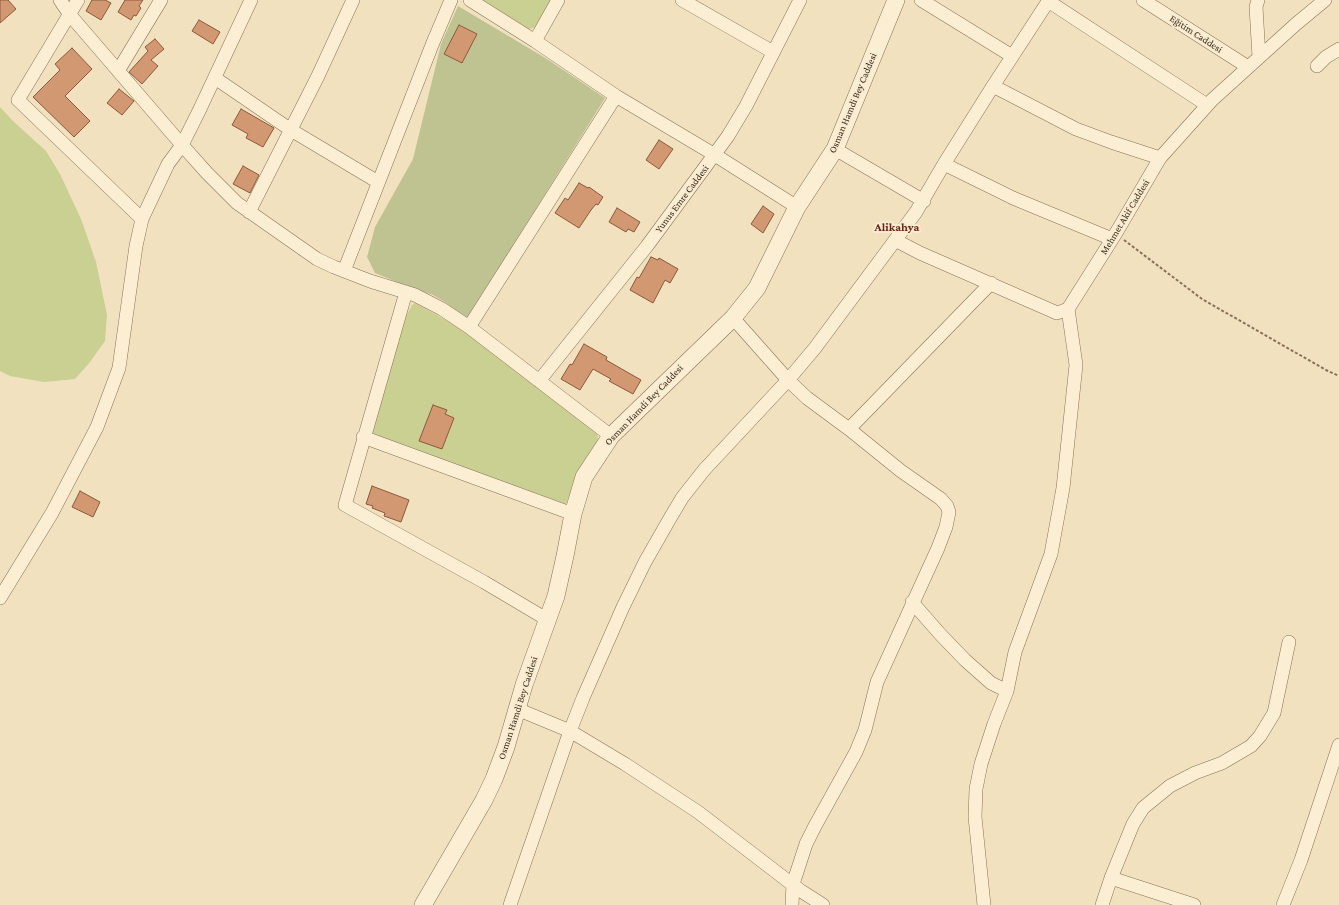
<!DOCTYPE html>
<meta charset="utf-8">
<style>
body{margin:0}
canvas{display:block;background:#f1e1bf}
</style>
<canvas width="1339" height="905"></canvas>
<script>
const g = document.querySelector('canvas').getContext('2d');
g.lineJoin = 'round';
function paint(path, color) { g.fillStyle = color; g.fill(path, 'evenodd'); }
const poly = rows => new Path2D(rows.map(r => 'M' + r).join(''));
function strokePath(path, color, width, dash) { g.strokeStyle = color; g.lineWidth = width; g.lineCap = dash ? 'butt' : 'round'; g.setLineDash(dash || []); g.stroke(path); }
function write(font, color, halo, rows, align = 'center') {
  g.font = font + ' "Crimson Pro",serif'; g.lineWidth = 4; g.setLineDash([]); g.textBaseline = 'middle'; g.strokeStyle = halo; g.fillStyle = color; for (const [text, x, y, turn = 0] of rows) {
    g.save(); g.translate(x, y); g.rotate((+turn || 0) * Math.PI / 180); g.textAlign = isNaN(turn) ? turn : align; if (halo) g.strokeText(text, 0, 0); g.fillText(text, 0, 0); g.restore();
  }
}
const green = poly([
 [482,0,551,0,537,27,529,29],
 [0,107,13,121,46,151,60,174,81,219,96,262,107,315,105,341,90,362,75,379,44,382,10,376,0,371],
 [415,303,453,324,475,338,597,432,598,440,578,472,566,504,371,434,406,316,412,305]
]);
const cemetery = poly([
 [458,6,547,59,605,98,471,313,465,320,445,302,433,295,404,285,375,273,367,257,375,227,413,159,441,44]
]);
const building = poly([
 [0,0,8,0,16,9,0,23,0,0],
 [92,0,105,0,111,3,101,20,86,11,92,0],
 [125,0,143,0,139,6,141,8,136,16,134,15,131,20,118,12,125,0],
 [199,20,220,32,213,44,192,31,199,20],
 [459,25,477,34,462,63,444,54,459,25],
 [155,39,164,49,151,60,158,66,142,84,129,72,148,51,145,47,155,39],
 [72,48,92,69,65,96,90,121,74,137,33,97,60,70,55,64,72,48],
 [119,89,134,101,122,115,107,103,119,89],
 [241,109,274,128,263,147,246,138,248,134,232,125,241,109],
 [659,140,673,149,659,169,646,160,659,140],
 [243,166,259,175,250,193,233,184,243,166],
 [579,183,588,188,589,187,603,197,598,205,596,204,591,210,579,228,555,213,565,198,568,200,579,183],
 [763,206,774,214,763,233,751,224,763,206],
 [617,208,640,222,634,232,628,229,626,232,609,222,617,208],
 [651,257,658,260,659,258,678,269,670,283,665,280,653,303,630,290,637,277,639,278,651,257],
 [584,344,607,357,606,360,641,380,633,394,609,381,611,379,593,369,580,390,561,379,570,364,572,365,584,344],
 [433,405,447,410,445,414,454,418,442,449,419,441,433,405],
 [372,486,409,500,401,522,384,516,385,513,372,508,373,506,366,504,372,486],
 [80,491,100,502,93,517,72,507,80,491]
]);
const path = poly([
 [1124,240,1202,299,1326,370,1339,376]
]);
const minor = poly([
 [60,0,70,15,182,145,207,173,237,203,317,259,334,267,370,281,415,295,442,309,469,327,611,436],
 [78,0,18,100,142,219],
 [470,0,535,41,616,96,715,155,797,207],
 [682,0,773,52],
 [921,0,1012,56],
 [1143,0,1248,67],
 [1258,0,1256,7,1259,57],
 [1048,1,1207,105],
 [535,41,558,0],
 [1317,66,1326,57,1339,49],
 [118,71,161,0],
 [215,78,291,130,378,182],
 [993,86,1049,0],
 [835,149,924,201],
 [944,164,1013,198,1112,239],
 [249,212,318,76,353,0],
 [895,240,920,253,1057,313,1068,309,1116,233,1160,158,1212,100,1296,24,1325,0],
 [344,271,432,45,451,0],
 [406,292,345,505,484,582,548,620],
 [733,318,788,380,807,398,849,429,901,471,941,499,947,506,949,512,946,527,938,548,877,682,865,730,856,752,815,826,806,844,793,884,792,905],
 [469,327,616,96],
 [539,381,647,246,728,136,746,106,800,0],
 [849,429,991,283],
 [363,437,573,514],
 [0,598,52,513,97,427,119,368,136,246,142,219,168,164,182,145,199,111,251,0],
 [912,602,940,634,965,660,991,683,1007,691],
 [517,709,570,731,625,764,698,812,801,891,823,905],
 [1111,878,1133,824,1143,808,1170,786,1195,773,1222,763,1251,746,1260,736,1274,713,1289,642],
 [510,905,570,731,583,698,623,607,645,562,669,520,682,498,704,470,788,380,815,348,916,212,944,164,993,86,1076,129,1111,142,1160,158],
 [984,905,975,817,976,789,981,764,994,724,1007,691,1015,652,1051,554,1063,488,1076,365,1068,309],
 [1102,905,1111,878,1194,905],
 [1283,905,1301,860,1339,745]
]);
const tertiary = poly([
 [423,905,484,800,494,779,506,747,524,685,556,596,565,556,573,514,584,477,611,436,733,318,757,288,797,207,835,149,896,0]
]);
const streetNames = [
 ["Eğitim Caddesi",1196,34,33],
 ["Osman Hamdi Bey Caddesi",853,103,-67],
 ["Yunus Emre Caddesi",682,199,-53],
 ["Mehmet Akif Caddesi",1125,217,-59],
 ["Osman Hamdi Bey Caddesi",644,405,-46],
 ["Osman Hamdi Bey Caddesi",518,708,-72]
];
const quarterNames = [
 ["Alikahya",897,227]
];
paint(green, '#cacf92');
paint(cemetery, '#bfc392');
paint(building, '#d29872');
strokePath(building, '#8b593a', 1);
strokePath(minor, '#8b7156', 14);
strokePath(tertiary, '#8b7156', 18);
strokePath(path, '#8b7156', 2, [3, 2]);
strokePath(minor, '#fbeed3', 13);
strokePath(tertiary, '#fbeed3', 17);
write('10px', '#39291c', '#f8ebcf', streetNames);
write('bold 12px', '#692718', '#f8ebcf', quarterNames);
</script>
